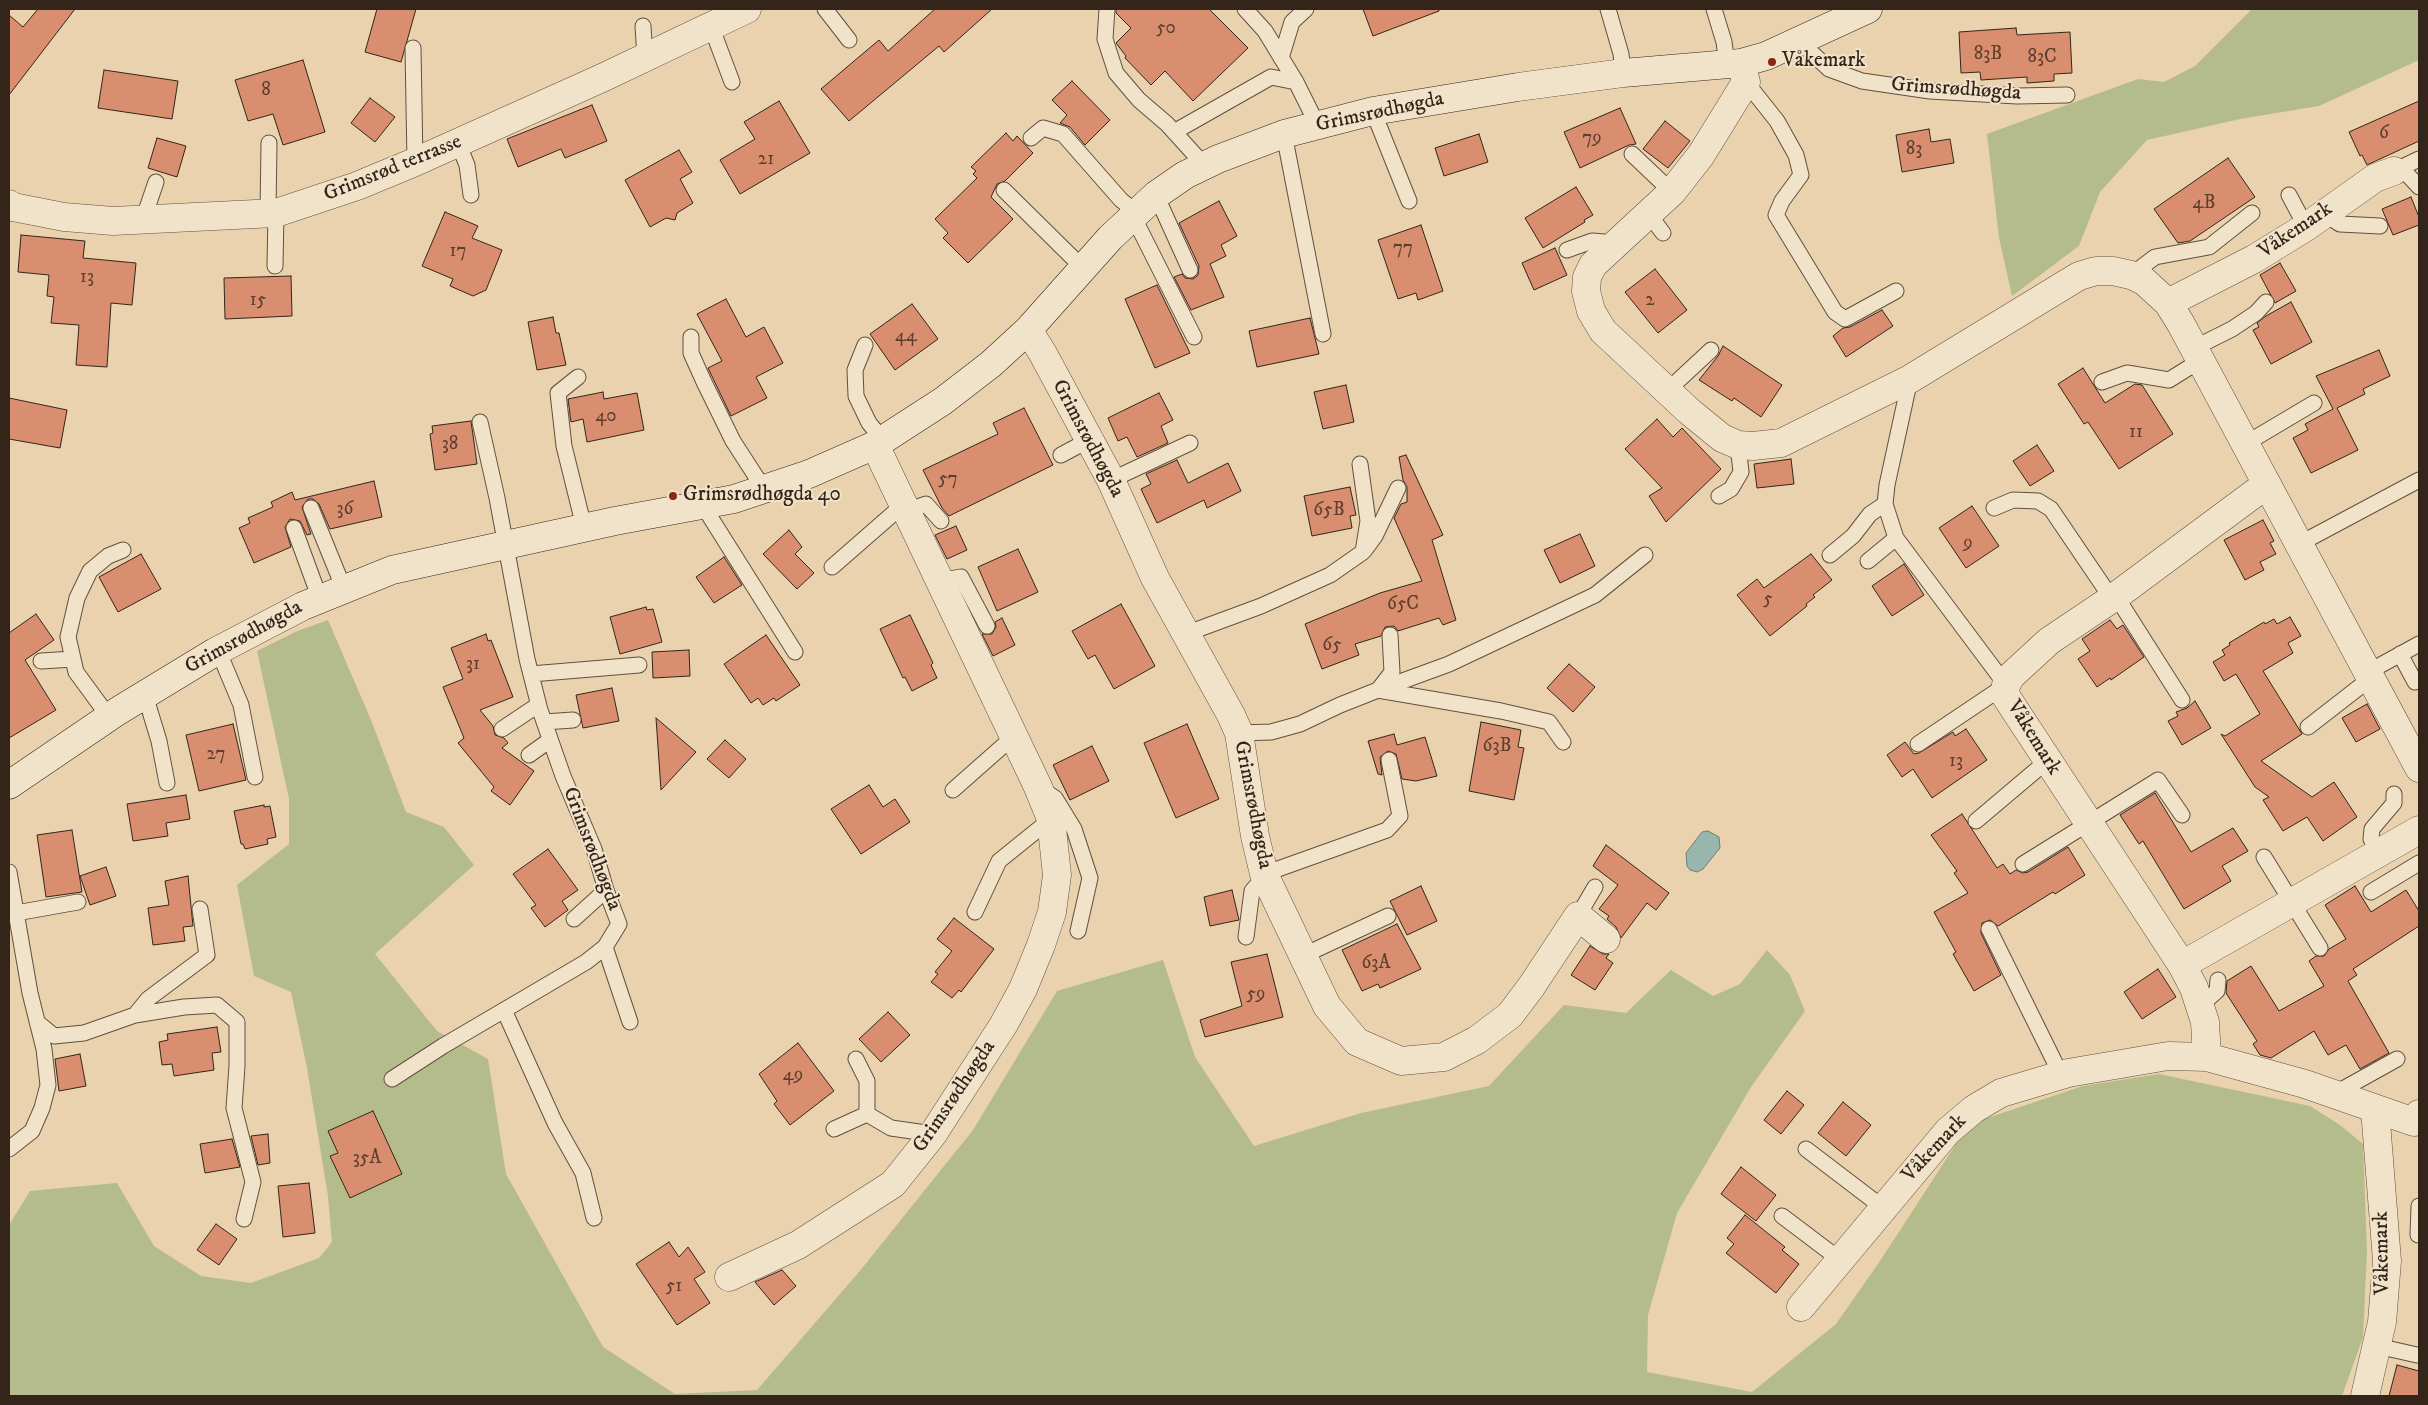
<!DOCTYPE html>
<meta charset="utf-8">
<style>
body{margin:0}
#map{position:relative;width:2428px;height:1405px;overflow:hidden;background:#e9d2ad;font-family:"IM FELL DW Pica",serif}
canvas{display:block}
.frame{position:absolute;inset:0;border:10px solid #33251a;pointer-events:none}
</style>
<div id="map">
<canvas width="2428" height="1405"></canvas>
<div class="frame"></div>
</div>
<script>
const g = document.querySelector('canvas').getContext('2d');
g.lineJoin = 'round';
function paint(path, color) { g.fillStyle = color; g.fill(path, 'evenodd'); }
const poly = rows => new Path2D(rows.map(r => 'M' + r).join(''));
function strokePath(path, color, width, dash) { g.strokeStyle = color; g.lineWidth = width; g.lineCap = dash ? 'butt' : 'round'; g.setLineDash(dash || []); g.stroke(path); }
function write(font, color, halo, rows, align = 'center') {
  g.font = font + ' "IM FELL DW Pica",serif'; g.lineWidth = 4; g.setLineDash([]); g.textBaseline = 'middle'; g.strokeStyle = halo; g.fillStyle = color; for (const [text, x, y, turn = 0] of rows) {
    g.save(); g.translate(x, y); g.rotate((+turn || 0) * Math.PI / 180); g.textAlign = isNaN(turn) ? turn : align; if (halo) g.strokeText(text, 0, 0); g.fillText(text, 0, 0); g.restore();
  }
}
const green = poly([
 [2252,9,2419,9,2419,60,2319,106,2240,119,2147,140,2100,192,2079,246,2012,296,1999,238,1987,134,2138,79,2164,82,2195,66],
 [328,620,371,720,406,812,444,827,474,865,375,954,437,1031,488,1059,506,1174,603,1347,675,1394,757,1390,859,1272,973,1130,1057,991,1163,960,1195,1057,1254,1146,1361,1113,1489,1086,1564,1005,1626,1013,1671,970,1713,996,1740,984,1767,950,1790,975,1805,1011,1751,1087,1677,1213,1648,1315,1647,1372,1752,1392,1836,1324,1880,1261,1969,1124,2083,1086,2159,1074,2310,1106,2340,1125,2363,1144,2367,1252,2363,1337,2342,1396,9,1396,9,1225,30,1191,117,1183,154,1246,201,1276,251,1283,319,1258,332,1242,328,1196,307,1068,291,992,254,976,237,885,289,844,289,799,257,651,295,632]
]);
const water = poly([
 [1708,831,1719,837,1720,848,1703,869,1697,872,1690,870,1687,866,1686,853,1702,832,1708,831]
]);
const building = poly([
 [38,9,75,9,9,95,9,15,23,27,38,9],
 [377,9,416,9,401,62,365,52,377,9],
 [935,9,992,9,944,52,939,46,849,121,821,89,879,40,888,51,935,9],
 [1116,9,1209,9,1248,48,1193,101,1165,71,1151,85,1125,58,1126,56,1116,43,1131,28,1116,13,1116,9],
 [1363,9,1439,9,1439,11,1373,36,1363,9],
 [2016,28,2017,35,2070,32,2072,73,2054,74,2054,81,2027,83,2027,77,1981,80,1980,72,1961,73,1959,32,2016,28],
 [303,60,325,132,283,145,273,114,248,121,235,80,303,60],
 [104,70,178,81,172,119,98,108,104,70],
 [1072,81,1110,120,1085,145,1070,127,1060,123,1067,115,1052,100,1072,81],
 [370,98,395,117,375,142,351,123,370,98],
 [779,101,810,153,740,194,720,160,755,139,744,122,779,101],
 [2419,101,2419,141,2367,165,2362,155,2360,156,2349,132,2419,101],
 [592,105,607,141,565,158,561,149,518,167,507,139,592,105],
 [1620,108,1636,144,1629,145,1580,168,1564,132,1620,108],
 [1665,121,1690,141,1668,168,1643,149,1665,121],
 [1929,129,1931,142,1950,139,1954,163,1902,172,1896,135,1929,129],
 [1006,133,1013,141,1017,136,1033,153,1005,181,997,184,991,197,1013,219,968,263,943,238,948,233,935,219,977,178,973,174,976,171,971,167,1006,133],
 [1479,134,1488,162,1444,176,1435,148,1479,134],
 [157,138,186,146,177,177,148,168,157,138],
 [679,150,692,172,680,179,693,203,677,213,675,220,666,218,650,227,625,180,679,150],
 [2228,158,2255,197,2190,241,2178,243,2154,209,2228,158],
 [1576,187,1593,215,1584,220,1585,222,1543,248,1525,218,1576,187],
 [2411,197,2419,217,2419,225,2393,235,2382,209,2411,197],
 [1219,201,1237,236,1221,245,1226,256,1210,264,1224,297,1191,310,1174,277,1182,274,1185,278,1193,279,1198,275,1199,266,1179,223,1219,201],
 [445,212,478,226,472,238,502,250,486,290,473,296,450,286,453,279,422,266,445,212],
 [1421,225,1443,291,1418,300,1416,293,1398,299,1378,240,1421,225],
 [21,235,85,241,83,258,136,263,132,305,111,303,107,367,76,365,79,325,51,323,54,297,47,296,49,275,18,272,21,235],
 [1555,248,1567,275,1534,290,1522,263,1555,248],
 [2280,263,2296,291,2275,303,2260,275,2280,263],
 [1655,269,1687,310,1658,333,1625,292,1655,269],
 [291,276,292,316,225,319,224,278,291,276],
 [1157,285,1190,353,1155,368,1125,299,1157,285],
 [726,299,746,337,764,327,783,363,756,377,767,398,731,416,708,368,722,361,697,314,726,299],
 [2291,302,2312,342,2271,364,2253,330,2259,327,2257,323,2266,316,2291,302],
 [912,304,938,339,895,370,870,334,912,304],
 [1882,310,1893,326,1846,357,1833,336,1843,328,1850,327,1882,310],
 [553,317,556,333,559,333,566,365,537,370,528,322,553,317],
 [1310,318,1319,354,1257,367,1249,331,1310,318],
 [1723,346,1782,385,1761,417,1734,398,1732,401,1699,380,1718,356,1723,346],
 [2379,350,2390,376,2363,389,2365,394,2337,408,2358,450,2311,473,2293,438,2308,430,2305,424,2333,409,2316,376,2379,350],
 [2083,368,2105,403,2135,384,2142,385,2173,434,2119,469,2088,422,2084,424,2058,384,2083,368],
 [1346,385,1354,422,1323,429,1314,392,1346,385],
 [603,392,604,399,637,393,644,430,587,442,583,419,571,422,568,399,603,392],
 [1159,393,1173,420,1161,426,1168,443,1137,457,1127,437,1118,441,1108,418,1159,393],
 [9,398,67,410,60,448,9,439,9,398],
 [1024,408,1053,465,949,516,942,508,923,470,998,434,993,423,1024,408],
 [1657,419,1673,437,1682,428,1721,469,1666,522,1649,496,1662,488,1625,449,1657,419],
 [471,421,477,464,435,470,430,434,433,433,432,426,471,421],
 [2037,445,2054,471,2030,486,2013,461,2037,445],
 [1406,455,1443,535,1432,540,1456,620,1443,625,1439,618,1398,631,1394,626,1385,627,1381,636,1355,644,1359,655,1322,669,1305,624,1380,593,1422,581,1394,518,1401,504,1407,502,1407,487,1403,480,1399,457,1406,455],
 [1791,459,1794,484,1757,488,1754,464,1791,459],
 [1177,460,1188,483,1228,463,1241,491,1207,508,1204,500,1157,523,1141,489,1151,484,1146,474,1177,460],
 [374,481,382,517,330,529,319,504,313,499,308,499,302,507,311,534,307,535,300,521,290,519,285,527,291,547,254,563,239,528,250,523,248,518,273,507,271,502,292,492,295,500,374,481],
 [1350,487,1356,515,1350,516,1352,528,1312,536,1304,496,1350,487],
 [1972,506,1999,546,1966,568,1939,528,1972,506],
 [2263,520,2274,541,2270,543,2276,554,2260,562,2264,570,2245,580,2224,540,2263,520],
 [956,526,967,550,947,559,935,535,956,526],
 [789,530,802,547,795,554,814,573,797,589,763,554,789,530],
 [1580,534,1595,566,1560,583,1544,550,1580,534],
 [1018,549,1038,592,997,611,978,567,1018,549],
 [141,554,161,589,118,612,99,577,141,554],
 [1811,554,1832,580,1813,595,1815,597,1806,604,1807,606,1770,636,1737,595,1757,579,1764,588,1811,554],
 [724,557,742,585,714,603,696,577,724,557],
 [1904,564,1924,595,1892,616,1872,586,1904,564],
 [1121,604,1155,666,1114,689,1095,655,1088,659,1072,631,1121,604],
 [646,607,647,610,653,609,662,642,620,654,610,617,646,607],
 [36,614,54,640,25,660,56,710,9,738,9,633,36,614],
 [910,615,933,663,931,665,937,678,912,691,905,677,903,678,880,629,910,615],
 [2290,617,2301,636,2288,643,2293,653,2263,671,2302,734,2261,761,2312,797,2334,782,2357,817,2323,841,2307,817,2283,831,2263,800,2269,797,2255,787,2221,734,2225,736,2260,714,2236,674,2224,681,2213,662,2225,655,2222,650,2230,645,2229,643,2264,622,2265,624,2274,619,2277,624,2290,617],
 [1002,618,1015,645,993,656,982,634,992,634,996,627,995,622,1002,618],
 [2110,620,2117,629,2123,625,2144,657,2111,680,2110,678,2097,687,2078,659,2090,651,2082,639,2110,620],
 [486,634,488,641,491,640,513,697,480,710,493,726,495,735,504,738,508,743,502,748,534,771,510,805,491,791,494,787,458,743,464,738,443,687,463,679,451,648,486,634],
 [766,635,800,685,776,701,774,698,763,705,758,698,751,703,724,664,766,635],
 [689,650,690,676,653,678,652,652,689,650],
 [1569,664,1595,687,1573,712,1547,688,1569,664],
 [612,688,619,721,583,728,576,695,612,688],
 [2195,701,2211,728,2182,745,2168,721,2178,716,2176,712,2187,708,2195,701],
 [2367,704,2380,729,2356,742,2342,718,2367,704],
 [656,718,696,752,661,790,656,718],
 [1481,722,1521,730,1518,747,1524,748,1514,800,1469,791,1481,722],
 [233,724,246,780,199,791,186,735,233,724],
 [1187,724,1219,799,1176,818,1144,743,1187,724],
 [1966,729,1987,760,1932,798,1913,769,1902,777,1887,755,1905,742,1914,754,1919,753,1953,732,1955,736,1966,729],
 [1394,734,1397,745,1425,737,1437,776,1416,781,1402,779,1396,754,1388,751,1380,757,1382,775,1378,774,1368,741,1394,734],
 [725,740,746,759,729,778,707,759,725,740],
 [1092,746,1109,781,1070,800,1053,765,1092,746],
 [869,785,883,807,895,799,910,822,861,854,831,809,869,785],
 [2155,793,2191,852,2233,828,2248,851,2222,866,2231,881,2184,909,2143,841,2139,844,2120,815,2155,793],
 [186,795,190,819,166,823,168,836,133,841,127,804,186,795],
 [264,805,264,807,270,806,276,837,267,839,268,844,245,849,243,844,241,844,234,811,264,805],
 [1962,814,1997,868,2003,864,2010,874,2016,870,2023,873,2028,872,2068,847,2085,875,2055,894,2053,892,1998,926,1990,920,1982,923,1981,933,2001,975,1974,991,1953,954,1956,952,1934,912,1968,893,1954,873,1957,871,1931,835,1962,814],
 [72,830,82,892,46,897,37,835,72,830],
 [1606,845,1669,893,1656,910,1647,903,1621,938,1616,927,1607,919,1609,916,1599,909,1618,885,1593,866,1606,845],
 [548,849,578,890,562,901,568,910,545,927,531,908,536,905,513,874,548,849],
 [106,867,116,896,90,905,80,876,106,867],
 [188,876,193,926,183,927,185,941,153,945,148,908,169,905,165,881,188,876],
 [1421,886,1437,921,1407,935,1390,901,1421,886],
 [2355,886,2371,912,2406,890,2419,911,2419,926,2353,969,2357,975,2348,981,2389,1053,2360,1069,2346,1045,2328,1055,2314,1031,2271,1058,2260,1055,2253,1044,2257,1041,2226,993,2227,981,2251,966,2279,1011,2324,986,2309,961,2316,956,2324,956,2329,949,2346,939,2325,905,2355,886],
 [1232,890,1239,920,1210,926,1204,897,1232,890],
 [954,918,994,949,961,992,959,990,952,998,931,982,938,974,935,972,952,951,937,939,954,918],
 [1397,924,1421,969,1380,988,1378,984,1362,991,1342,950,1397,924],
 [1590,946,1603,954,1609,954,1606,958,1613,963,1595,990,1571,975,1590,946],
 [1267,954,1283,1017,1205,1037,1200,1020,1242,1006,1231,962,1267,954],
 [2158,969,2176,997,2142,1019,2124,992,2158,969],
 [888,1012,910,1035,881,1062,859,1039,888,1012],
 [217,1027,221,1052,212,1053,214,1070,174,1076,172,1064,162,1065,159,1042,168,1040,167,1034,217,1027],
 [798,1043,834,1091,790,1125,774,1104,777,1101,759,1074,798,1043],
 [80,1054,86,1086,59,1091,55,1059,80,1054],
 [1787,1091,1804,1105,1781,1134,1764,1120,1787,1091],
 [1843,1102,1871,1125,1846,1156,1818,1133,1843,1102],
 [373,1111,402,1174,350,1198,330,1156,338,1153,328,1131,373,1111],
 [268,1134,270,1163,258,1165,251,1136,268,1134],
 [232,1139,240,1167,205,1173,200,1144,232,1139],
 [1741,1167,1776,1195,1756,1221,1721,1194,1741,1167],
 [309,1183,315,1233,283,1237,278,1186,309,1183],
 [1745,1215,1785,1247,1782,1250,1799,1264,1776,1293,1726,1253,1734,1244,1727,1238,1745,1215],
 [216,1224,237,1239,219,1265,197,1250,216,1224],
 [669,1242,679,1257,688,1247,705,1272,694,1279,710,1303,677,1325,636,1264,669,1242],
 [782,1270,796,1286,774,1305,755,1282,782,1270],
 [2397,1365,2419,1371,2419,1396,2389,1396,2397,1365]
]);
const service = poly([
 [825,9,849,40],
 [1107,9,1105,39,1116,73,1139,100,1167,124,1205,166],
 [1245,9,1265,31,1296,82],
 [1608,9,1621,54,1623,73],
 [1714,9,1724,42,1727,64],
 [643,26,645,58],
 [711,26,732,82],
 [1799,41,1829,69,1862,81,1930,91,2017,96,2067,95],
 [413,48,415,162],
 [1281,58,1292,22,1306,9],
 [1746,82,1777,121,1796,155,1801,175,1782,201,1776,215,1835,312,1845,319,1896,291],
 [1373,111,1409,201],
 [1174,132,1271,77,1296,82,1317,124],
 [1284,134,1323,334],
 [1031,138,1043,128,1063,134,1121,200,1137,213],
 [458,143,467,165,471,195],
 [1632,154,1672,192],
 [2394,171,2407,174,2419,187],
 [2394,171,2419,159],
 [1004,190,1083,268],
 [1156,195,1190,270],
 [2289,195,2306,227],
 [268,213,269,143],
 [1648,213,1663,233],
 [2323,213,2340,224,2380,226],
 [1133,216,1194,337],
 [143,220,156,182],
 [1567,250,1592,241,1616,243],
 [275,266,276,213],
 [2131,275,2155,257,2209,247,2252,213],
 [691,337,691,353,704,382,733,441,764,489],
 [865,345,855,370,856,396,869,423,883,440],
 [2194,348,2232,329,2256,313,2266,302],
 [578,377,558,393,564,446,584,527],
 [1910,379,1887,485,1885,504,1896,538,2006,685,1918,744],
 [2102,382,2127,373,2169,380,2201,360],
 [1668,390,1711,350],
 [2245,444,2314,403],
 [1061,455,1089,440],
 [1111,480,1190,443],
 [1719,496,1731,489,1741,472,1738,445],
 [702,504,795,652],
 [311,508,344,589],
 [1994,508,2013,500,2038,501,2051,509,2112,599],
 [906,511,926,504,941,521],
 [294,528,320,599],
 [2299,544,2419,480],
 [1364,551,1375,536,1398,488],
 [1830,555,1853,536,1870,514,1885,504],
 [1868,561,1896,538],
 [832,567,903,505],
 [939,581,961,577,987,626],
 [2116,596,2182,700],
 [1188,633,1261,606,1330,575,1363,552,1368,521,1360,464],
 [218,650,241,705,255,777],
 [2400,654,2415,682],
 [41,661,73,659],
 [2368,672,2419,644],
 [531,674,639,665],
 [145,695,159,741,167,783],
 [109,717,76,672,68,637,77,598,90,571,108,556,123,550],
 [544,722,573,720],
 [2308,727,2371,678],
 [502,729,538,705],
 [1239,733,1271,732,1300,724,1340,705,1378,690,1392,672,1390,635],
 [1563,742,1549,722,1501,711,1378,690,1449,664,1595,595,1645,555],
 [529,755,550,740],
 [953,790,1013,737],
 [1049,794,1055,798,1074,829,1090,878,1078,931],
 [1976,821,2047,761],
 [2378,853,2371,839,2372,829,2394,803,2394,794],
 [2264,857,2320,948],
 [2023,864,2158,780,2182,815],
 [9,872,30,993,44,1049,48,1085,42,1108,32,1131,9,1149],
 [1264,874,1387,830,1400,816,1389,760],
 [2371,892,2419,863],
 [975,912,999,861,1051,819],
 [16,913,78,902],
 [1578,916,1595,887],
 [574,919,606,890],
 [1989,929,2061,1075],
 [1246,937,1252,891,1265,876],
 [605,947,630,1022],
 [1302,956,1388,916],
 [2200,1006,2217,991,2218,980],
 [504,1010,555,1123,583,1173,594,1218],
 [135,1015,148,999,207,955,200,909],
 [37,1022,54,1036,84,1033,135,1015,184,1007,217,1005,237,1022,237,1066,234,1108,253,1182,244,1219],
 [856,1059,867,1081,867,1114,891,1128,933,1134],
 [392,1079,443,1046,586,962,605,947,619,924,606,890,594,849,563,776,540,710,527,659,497,498,480,422],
 [2334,1094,2397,1059],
 [834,1129,867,1114],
 [1806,1149,1882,1207],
 [1782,1216,1839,1259],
 [2418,1235,2419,1206],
 [2377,1346,2417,1355]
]);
const minor = poly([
 [1741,63,1746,82,1701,155,1672,192,1593,265,1587,277,1586,291,1591,311,1603,331,1690,412,1722,438,1738,445,1753,446,1781,443,1910,379,2079,276,2096,271,2113,271,2131,275,2144,281,2168,303,2181,324,2419,768],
 [9,204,13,207,64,217,113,221,276,213,357,186,415,162,602,78,747,9],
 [2168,303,2254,259,2306,227,2375,178,2394,171],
 [1028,330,1042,352,1111,480,1155,578,1231,715,1239,733,1255,836,1264,874,1327,1006,1357,1042,1401,1061,1444,1057,1477,1040,1510,1015,1531,987,1578,916,1606,939],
 [2267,484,2116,596,2049,641,2011,676,2006,685,2005,695,2182,965,2194,988,2205,1022,2207,1057,2305,1084,2414,1122,2419,1114],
 [2182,965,2419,830],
 [729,1277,798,1245,893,1184,933,1134,1004,1024,1023,989,1041,945,1052,912,1057,875,1051,819,1038,787,875,445],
 [1801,1307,1948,1131,1974,1109,2001,1093,2068,1073,2168,1056,2207,1057],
 [2365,1396,2382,1322,2387,1261,2375,1109]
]);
const secondary = poly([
 [9,785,118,711,215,652,303,606,392,570,615,521,734,499,809,474,875,445,943,401,991,364,1028,330,1110,238,1156,195,1185,175,1218,159,1284,134,1373,111,1518,87,1623,73,1741,63,1766,56,1868,9]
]);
const markers = [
 [1772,62,5,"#8f2418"],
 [673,496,5,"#8f2418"]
];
const numberNames = [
 ["50",1166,29],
 ["83B",1988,55],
 ["83C",2042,58],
 ["8",266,91],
 ["6",2384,134],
 ["79",1592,139],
 ["83",1914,150],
 ["21",766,160],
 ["4B",2204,204],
 ["77",1403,249],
 ["17",458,252],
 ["13",87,278],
 ["15",258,301],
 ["2",1650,301],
 ["44",906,337],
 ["40",606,417],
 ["11",2136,433],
 ["38",450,445],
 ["57",948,480],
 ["36",345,510],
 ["65B",1329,511],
 ["9",1968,544],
 ["5",1768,600],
 ["65C",1403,605],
 ["65",1332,646],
 ["31",473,665],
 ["63B",1497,747],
 ["27",216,755],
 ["13",1956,762],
 ["63A",1376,964],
 ["59",1256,995],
 ["49",793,1076],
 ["35A",367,1159],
 ["51",674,1287]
];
const poiNames = [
 ["Våkemark",1782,62],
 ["Grimsrødhøgda 40",683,496]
];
const streetNames = [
 ["Grimsrødhøgda",1956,90,4],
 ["Grimsrødhøgda",1380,113,-12],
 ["Grimsrød terrasse",393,169,-22],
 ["Våkemark",2296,231,-34],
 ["Grimsrødhøgda",1087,439,62],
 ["Grimsrødhøgda",244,638,-29],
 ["Våkemark",2033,738,58],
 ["Grimsrødhøgda",1252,805,79],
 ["Grimsrødhøgda",591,849,69],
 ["Grimsrødhøgda",955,1097,-56],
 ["Våkemark",1935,1149,-47],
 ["Våkemark",2383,1253,-91]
];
paint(green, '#b5bc8b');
paint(water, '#97b7ae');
strokePath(water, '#6f7d73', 1);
paint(building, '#d98e6f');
strokePath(building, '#33251a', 1);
strokePath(service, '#60503f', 17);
strokePath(minor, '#60503f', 29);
strokePath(secondary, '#33251a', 29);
strokePath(service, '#f1e2ca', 15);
strokePath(minor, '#f1e2ca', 28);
strokePath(secondary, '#f1e2ca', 28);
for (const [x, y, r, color] of markers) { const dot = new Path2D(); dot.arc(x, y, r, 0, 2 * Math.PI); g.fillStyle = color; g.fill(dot); strokePath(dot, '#f1e2ca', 2); }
write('19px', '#5c3f2f', null, numberNames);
write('21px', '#33251a', '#f1e2ca', poiNames, 'left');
write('21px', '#33251a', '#f1e2ca', streetNames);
</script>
